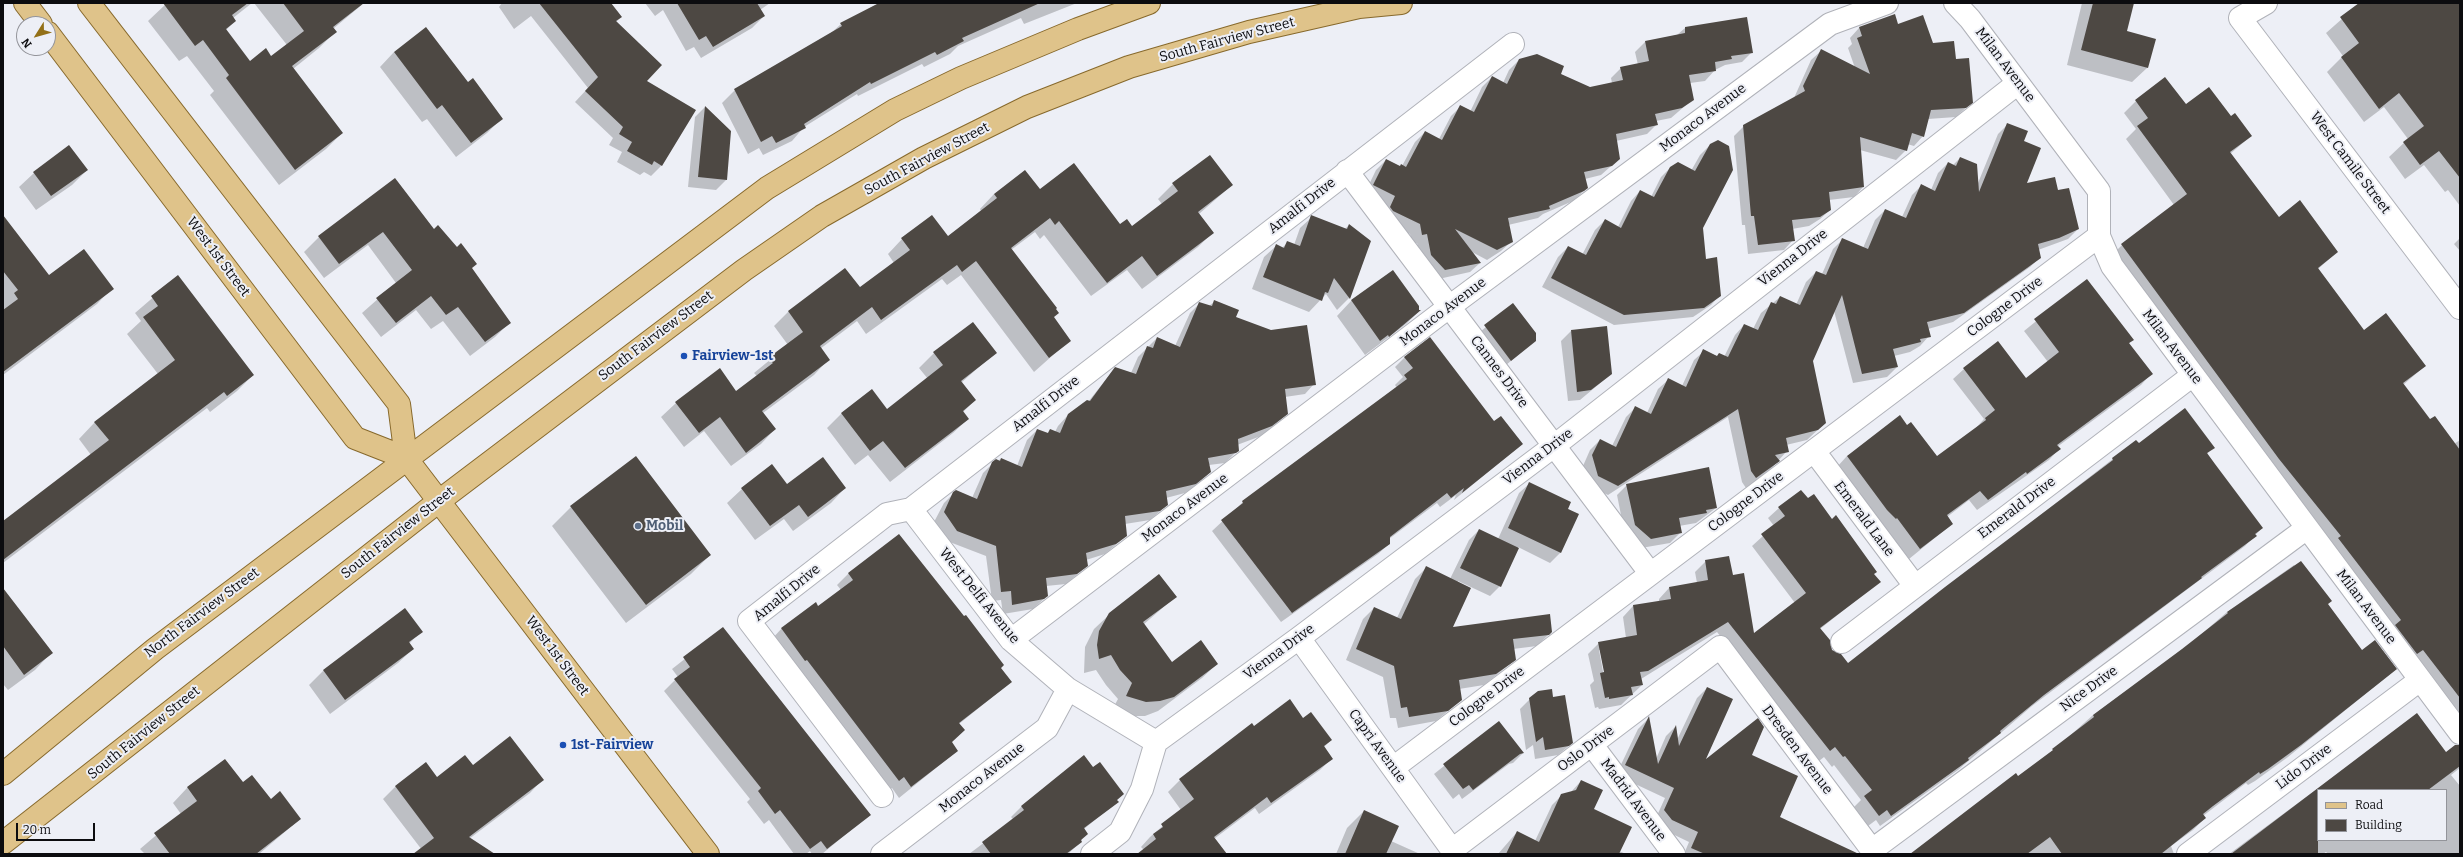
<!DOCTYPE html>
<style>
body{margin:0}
#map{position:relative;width:2463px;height:857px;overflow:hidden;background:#edeff6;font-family:Bitter,serif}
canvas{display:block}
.frame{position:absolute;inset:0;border:4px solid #0c0c0f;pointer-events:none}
.legend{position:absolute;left:2317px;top:789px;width:130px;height:52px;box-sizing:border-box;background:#edeff6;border:1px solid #93949a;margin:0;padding:5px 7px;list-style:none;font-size:12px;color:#0c0c0f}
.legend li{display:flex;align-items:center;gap:8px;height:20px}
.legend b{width:20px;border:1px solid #93949a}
.north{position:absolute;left:16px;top:16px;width:40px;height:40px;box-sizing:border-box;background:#edeff6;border:1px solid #93949a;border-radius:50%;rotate:233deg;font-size:11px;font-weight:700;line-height:16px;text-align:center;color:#0c0c0f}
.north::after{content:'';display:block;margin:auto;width:14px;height:18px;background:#937018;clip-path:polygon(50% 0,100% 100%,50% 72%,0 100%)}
.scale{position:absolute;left:16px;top:823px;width:79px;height:18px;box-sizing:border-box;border:2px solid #0c0c0f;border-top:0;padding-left:5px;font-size:12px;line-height:14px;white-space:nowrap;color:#0c0c0f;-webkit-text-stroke:3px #edeff6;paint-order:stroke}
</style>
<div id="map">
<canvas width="2463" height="857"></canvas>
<div class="frame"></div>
<ul class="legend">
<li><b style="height:5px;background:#dfc38a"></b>Road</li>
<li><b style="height:11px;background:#4d4843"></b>Building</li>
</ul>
<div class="north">N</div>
<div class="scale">20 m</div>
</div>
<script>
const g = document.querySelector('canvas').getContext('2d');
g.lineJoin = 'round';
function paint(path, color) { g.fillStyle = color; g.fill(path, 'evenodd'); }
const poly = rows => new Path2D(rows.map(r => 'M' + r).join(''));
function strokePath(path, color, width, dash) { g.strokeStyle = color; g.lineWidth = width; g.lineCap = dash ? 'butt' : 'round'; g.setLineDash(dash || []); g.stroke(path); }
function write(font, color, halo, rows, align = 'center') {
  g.font = font + ' Bitter,serif'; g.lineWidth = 4; g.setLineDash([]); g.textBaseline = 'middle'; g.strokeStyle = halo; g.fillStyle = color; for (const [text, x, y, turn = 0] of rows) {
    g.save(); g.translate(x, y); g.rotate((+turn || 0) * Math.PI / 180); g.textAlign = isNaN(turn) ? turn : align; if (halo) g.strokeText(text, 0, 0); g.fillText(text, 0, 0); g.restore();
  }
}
const shadow = poly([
 [167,3,252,3,233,18,235,21,226,30,250,62,271,57,287,45,254,3,364,3,333,29,335,32,319,48,293,69,342,133,326,149,279,185,210,95,214,91,187,56,179,61,148,21],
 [502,3,610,3,621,17,616,22,645,81,661,166,651,176,644,172,640,175,617,162,622,152,609,145,613,138,575,102,588,88,531,16,514,29,499,7],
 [645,3,770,3,760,10,764,16,752,28,701,58,694,47,686,51,663,10,655,16],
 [879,3,1077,3,1024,24,1021,18,958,46,950,54,924,67,922,64,858,96,857,94,804,127,792,141,763,155,759,148,748,154,722,103,735,90,830,34,841,24],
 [2082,3,2133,3,2126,32,2147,68,2132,82,2067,65],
 [2360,3,2460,3,2460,206,2448,190,2445,192,2424,165,2405,179,2389,157,2408,139,2384,107,2364,122,2327,72,2343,56,2326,33],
 [1894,16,1898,26,1932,44,1955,60,1972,102,1956,117,1928,119,1923,136,1914,146,1907,144,1906,150,1896,160,1860,150,1863,187,1854,197,1829,200,1830,210,1820,219,1809,226,1792,229,1793,240,1784,250,1748,254,1745,225,1742,225,1734,136,1744,126,1794,98,1811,60,1821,51,1855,68,1848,48,1852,44,1850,38,1859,28],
 [1685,28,1752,52,1742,62,1725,65,1715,70,1705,81,1690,83,1693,99,1671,118,1656,121,1657,124,1647,134,1616,141,1619,159,1601,175,1585,179,1587,188,1573,201,1543,214,1538,218,1508,225,1512,241,1501,251,1487,260,1472,252,1480,263,1470,272,1434,280,1422,265,1417,243,1412,244,1410,234,1383,221,1364,195,1376,170,1386,160,1400,167,1402,166,1415,142,1425,132,1439,139,1451,116,1461,106,1470,112,1482,87,1492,77,1503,83,1509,70,1519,60,1560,74,1590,88,1612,83,1611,78,1621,68,1638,65,1635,52,1645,42,1677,35],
 [394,52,468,83,502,118,487,133,456,157,427,119,422,122,380,67],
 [2136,101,2186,106,2231,117,2251,136,2230,154,2278,218,2337,252,2318,269,2364,331,2425,366,2403,385,2430,420,2454,444,2460,440,2460,726,2110,257,2122,245,2174,205,2126,139,2136,129,2124,113],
 [705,107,726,180,716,190,688,187,695,117],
 [2008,124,2023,142,2025,185,2058,191,2078,229,2068,239,2038,250,2040,257,2030,267,1953,322,1928,329,1929,336,1920,346,1910,352,1894,356,1897,367,1887,377,1853,383,1834,311,1812,361,1825,423,1807,440,1786,445,1787,451,1769,471,1746,488,1742,482,1728,417,1608,495,1588,486,1583,466,1590,450,1600,440,1612,446,1626,417,1636,407,1647,413,1658,389,1668,380,1682,386,1694,360,1704,351,1717,356,1724,357,1735,335,1744,325,1753,329,1761,313,1780,297,1796,305,1806,282,1816,272,1822,274,1833,249,1843,239,1863,248,1875,220,1885,210,1902,217,1912,195,1922,185,1931,190,1938,173,1948,163,1953,165,1960,158,1978,183,1998,134],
 [1710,145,1702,228,1705,260,1720,295,1711,305,1693,317,1614,325,1542,287,1558,257,1568,247,1582,255,1595,230,1605,220,1618,227,1631,201,1640,191,1651,197,1661,177,1671,167,1691,171,1700,155],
 [1209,157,1232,185,1199,214,1213,232,1198,247,1142,289,1127,270,1091,296,1044,235,1040,239,1035,232,1011,250,1053,318,1070,340,1034,372,961,275,947,285,942,279,866,334,857,321,820,349,828,360,814,375,763,413,775,429,761,444,731,466,704,431,684,447,661,417,676,403,736,392,757,376,754,373,788,345,774,326,788,312,845,269,860,289,894,263,888,254,902,239,948,237,981,211,980,209,994,194,1040,191,1120,225,1132,227,1162,204,1158,199,1173,184],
 [87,170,72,185,36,210,19,187,34,173],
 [395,179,434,230,456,248,510,322,495,337,470,356,443,321,431,329,416,310,381,337,362,313,396,283,368,245,324,278,304,252,319,237],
 [3,217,48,277,112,288,97,304,3,375],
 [1312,217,1345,229,1349,225,1370,242,1349,298,1337,310,1326,294,1309,312,1252,289,1264,257,1276,246,1282,248,1288,242,1294,245,1300,228],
 [2460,238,2460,251,2454,244],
 [1393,272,1419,311,1406,324,1365,355,1337,316,1351,301],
 [178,276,253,375,237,391,210,412,207,408,3,563,3,522,91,455,79,439,95,422,158,374,127,334,141,321,135,313],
 [2087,280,2133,340,2128,344,2151,374,2141,385,2057,447,2059,449,2049,460,1977,510,1969,500,1947,517,1952,524,1909,559,1837,467,1847,456,1907,426,1937,457,1975,429,1984,419,1953,379,1964,369,2026,379,2048,362,2024,331],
 [1214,302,1314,384,1305,394,1285,397,1287,413,1277,423,1261,436,1237,445,1238,450,1225,463,1209,465,1210,472,1200,482,1185,493,1166,498,1167,505,1150,520,1125,524,1126,536,1105,554,1086,560,1087,566,1066,584,1046,586,1047,596,1033,609,1003,614,1001,600,992,601,986,556,947,541,934,522,944,503,954,493,972,498,983,473,993,463,1001,459,1017,466,1027,440,1037,430,1047,434,1050,430,1055,432,1058,426,1068,415,1088,402,1115,368,1131,373,1138,357,1157,338,1175,346,1190,313,1200,303,1209,306],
 [1513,305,1535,341,1500,370,1475,336],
 [1571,331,1611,374,1580,400,1568,401,1561,341],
 [934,353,995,353,962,382,975,400,963,412,968,419,953,433,890,482,868,455,855,465,827,428,841,414,872,390,887,410,928,379,919,368],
 [1405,357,1522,444,1454,500,1456,495,1440,507,1437,503,1389,539,1389,544,1378,554,1281,622,1212,531,1243,502,1397,388,1395,385,1403,377,1395,367],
 [2136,441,2138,445,2213,447,2207,454,2262,528,2245,546,2032,706,1958,770,1880,826,1876,820,1868,826,1854,807,1861,800,1834,765,1832,767,1824,757,1819,761,1717,632,1641,679,1642,685,1621,705,1599,709,1598,707,1595,708,1590,685,1594,681,1588,654,1599,643,1626,638,1623,617,1633,606,1659,602,1659,599,1669,588,1697,583,1695,572,1706,561,1732,576,1754,634,1795,603,1752,546,1774,526,1768,518,1779,508,1873,574,1879,582,1820,629,1831,651,1848,664],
 [1599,650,1601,650,1606,677,1604,677],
 [1529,484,1578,515,1560,553,1550,563,1518,547,1500,586,1490,596,1458,581,1451,628,1551,632,1537,646,1513,649,1515,660,1484,685,1459,689,1461,700,1436,721,1398,728,1396,718,1390,718,1383,677,1346,660,1363,619,1374,608,1397,618,1415,579,1426,568,1450,579,1469,540,1479,530,1498,539,1519,493],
 [1627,485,1716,508,1696,523,1679,526,1680,533,1670,543,1641,548,1625,535,1617,495],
 [787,486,845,488,831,503,793,531,784,519,755,540,727,503,742,489],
 [571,507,710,555,691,574,626,623,552,526],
 [899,535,1011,682,959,724,951,743,957,751,899,798,892,788,888,791,771,640,782,628,818,607,841,590,837,585,848,574],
 [2294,565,2361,651,2396,669,2288,757,2255,781,2248,785,2246,783,2203,816,2205,818,2193,830,2171,846,2174,854,1914,854,2044,759,2093,715,2183,650,2227,612],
 [3,589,51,653,35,670,8,690,3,684],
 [1175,597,1143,625,1172,663,1217,664,1202,678,1158,711,1145,716,1131,716,1112,710,1118,699,1106,685,1096,670,1084,673,1085,647,1094,629,1110,614],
 [405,609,421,631,409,644,413,649,398,663,330,714,309,685,323,671],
 [723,629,869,815,822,854,812,854,810,851,806,854,794,854,769,820,764,824,747,802,750,799,664,691,678,677,672,669],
 [1707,688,1704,762,1751,756,1778,818,1839,854,1684,854,1689,842,1662,829,1655,820,1665,798,1616,775,1638,729,1648,719,1656,759,1666,736,1675,727,1677,740,1697,698],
 [1552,698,1572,743,1558,755,1535,759,1533,745,1526,750,1520,709,1530,699],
 [2417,715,2446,753,2460,745,2460,768,2451,775,2460,786,2460,854,2328,854,2326,852,2323,854,2229,854],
 [2318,790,2446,790,2446,840,2318,840],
 [1303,719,1331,740,1324,747,1332,758,1320,770,1259,814,1255,808,1214,839,1222,854,1138,854,1144,850,1141,847,1150,837,1181,810,1168,792,1187,773,1254,727],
 [1499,722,1523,753,1513,763,1509,764,1462,799,1459,794,1453,799,1434,774],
 [1084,756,1117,802,1084,829,1081,842,1071,851,1068,854,969,854,1014,820,1011,817,1021,807],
 [225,760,243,784,300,819,259,854,145,854,140,849,181,814,173,803,187,788],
 [473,766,542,780,530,793,469,839,493,854,418,854,422,850,383,799,396,786,437,778],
 [1581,781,1593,810,1619,851,1626,854,1498,854,1517,832,1535,841,1552,805,1562,795,1570,793],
 [1364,811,1391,841,1420,854,1336,854,1347,828]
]);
const building = poly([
 [163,3,248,3,232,15,236,21,226,29,250,61,266,48,271,56,304,31,283,3,364,3,333,27,337,32,292,66,343,133,295,170,226,78,229,75,203,40,195,46],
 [539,3,611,3,622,17,616,21,662,65,647,81,696,110,662,166,654,161,652,165,627,151,632,142,619,134,623,127,585,91,598,77],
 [677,3,757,3,765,16,713,47,706,36,699,40],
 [879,3,1040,3,962,38,964,41,937,55,935,52,871,84,870,82,804,124,806,128,776,143,772,136,761,142,734,89,842,26,840,23],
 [2093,3,2134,3,2127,31,2156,39,2148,68,2081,50],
 [2359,3,2460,3,2460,178,2439,151,2420,165,2403,142,2424,126,2399,93,2379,109,2341,57,2359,43,2340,17],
 [1895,14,1898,24,1923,15,1933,43,1954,41,1956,59,1969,58,1973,103,1966,108,1931,110,1924,137,1912,133,1907,151,1860,137,1864,187,1829,192,1831,210,1820,217,1792,220,1795,241,1758,245,1754,216,1751,216,1743,125,1805,91,1803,86,1821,49,1870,74,1857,38,1862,36,1859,27],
 [1747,17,1753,53,1731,56,1732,59,1715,62,1716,71,1689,75,1694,100,1682,108,1655,114,1658,125,1616,134,1620,159,1612,166,1584,172,1588,188,1584,191,1549,206,1550,209,1508,218,1513,242,1497,250,1455,229,1481,263,1445,270,1431,255,1427,234,1422,235,1420,224,1393,211,1390,207,1395,196,1373,185,1386,159,1400,166,1401,164,1406,167,1425,131,1442,140,1460,105,1474,112,1492,76,1507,84,1519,59,1537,54,1564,66,1561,74,1590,87,1623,80,1620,67,1649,61,1645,41,1685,33,1685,27],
 [426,27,468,82,473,78,503,119,471,143,442,105,437,109,394,52],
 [2165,77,2186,104,2209,87,2231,116,2235,113,2252,136,2230,152,2279,217,2300,200,2338,252,2318,268,2364,330,2386,313,2426,366,2403,383,2430,419,2435,416,2460,450,2460,698,2423,650,2417,654,2395,625,2401,620,2338,538,2341,536,2279,459,2121,244,2187,194,2137,126,2148,118,2135,100],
 [705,106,731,131,727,180,698,177],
 [2007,123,2028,131,2024,141,2041,148,2027,183,2055,177,2058,190,2069,188,2079,229,2059,238,2038,244,2041,258,1964,313,1927,322,1931,337,1920,339,1921,342,1893,349,1898,367,1862,374,1842,295,1813,361,1826,423,1818,430,1786,438,1789,452,1775,455,1780,461,1756,478,1751,471,1738,409,1618,486,1598,476,1592,455,1600,439,1616,447,1635,406,1651,414,1668,378,1686,387,1703,349,1717,356,1719,353,1728,357,1744,324,1758,330,1771,302,1776,304,1780,296,1800,305,1816,271,1826,275,1842,238,1868,249,1885,209,1906,218,1921,184,1935,191,1948,162,1956,166,1960,157,1977,164,1979,192],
 [1718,140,1729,146,1733,170,1703,228,1706,259,1717,257,1721,296,1704,308,1624,315,1551,278,1568,246,1586,255,1605,219,1621,228,1640,190,1654,197,1670,167,1678,162,1695,171,1710,144],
 [69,145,88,170,51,196,33,172],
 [1210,155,1233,185,1198,212,1214,233,1157,276,1142,256,1107,283,1059,221,1055,225,1050,218,1011,248,1057,308,1056,309,1059,313,1054,317,1071,341,1049,358,976,261,962,272,957,265,881,320,872,307,820,346,830,360,762,411,776,429,746,453,720,417,699,433,675,402,720,368,736,391,773,363,768,358,803,332,788,311,845,268,860,287,910,250,901,238,932,215,948,236,997,198,994,194,1025,170,1040,189,1074,163,1120,224,1127,219,1132,226,1178,191,1172,183],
 [395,178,434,229,438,225,457,247,461,243,477,264,472,268,511,323,485,342,458,307,446,315,431,296,396,323,376,298,412,270,383,232,339,264,318,236],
 [3,215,49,275,84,249,114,289,3,372,3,310,18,299,14,293,18,290,3,271],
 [1311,215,1347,229,1349,224,1371,241,1350,299,1334,278,1328,293,1325,292,1322,301,1263,277,1276,244,1284,248,1287,241,1300,246],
 [1393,270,1419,306,1419,310,1421,310,1389,337,1388,335,1380,341,1351,300],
 [178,275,254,375,227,396,224,392,3,560,3,521,109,440,94,422,175,360,143,317,158,306,151,296],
 [2087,279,2134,340,2129,343,2153,374,2057,445,2061,449,2027,474,2026,472,1988,500,1980,491,1947,515,1953,524,1920,549,1897,518,1896,519,1887,510,1847,456,1900,415,1907,425,1911,422,1937,456,1986,420,1985,418,1995,410,1963,368,1998,341,2026,378,2059,352,2034,319],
 [1214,300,1239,310,1236,317,1271,330,1307,325,1316,385,1285,389,1288,414,1272,426,1238,439,1239,451,1236,453,1208,458,1211,472,1196,484,1166,491,1168,505,1160,511,1125,516,1127,536,1116,544,1086,553,1088,566,1077,574,1046,578,1048,596,1044,599,1012,605,1011,591,1001,592,996,546,957,531,944,512,953,492,956,490,977,499,992,462,996,459,1000,461,1001,458,1022,467,1037,429,1048,433,1050,429,1060,433,1068,414,1087,400,1090,401,1115,367,1136,374,1147,346,1153,348,1157,337,1180,347,1199,302,1212,306],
 [1513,303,1536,333,1536,341,1511,361,1484,325],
 [973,322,997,353,961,381,976,400,963,411,969,419,905,468,883,441,870,451,841,413,872,389,887,409,943,365,933,352],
 [1607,326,1612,374,1591,390,1577,392,1571,330],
 [1430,337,1494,421,1501,416,1523,444,1462,493,1464,488,1451,498,1447,493,1390,537,1390,544,1292,613,1221,520,1243,503,1242,501,1407,379,1404,375,1413,368,1404,357],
 [2185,408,2215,448,2207,453,2215,464,2263,528,2255,534,2257,536,2201,577,2202,578,2044,695,2000,731,2001,733,1968,758,1969,760,1891,816,1887,810,1879,816,1864,796,1872,790,1845,756,1843,757,1835,747,1830,751,1728,622,1648,671,1640,672,1643,685,1631,687,1633,695,1609,699,1609,697,1605,698,1600,673,1604,672,1598,642,1637,635,1633,605,1671,599,1669,587,1708,580,1705,560,1729,556,1733,575,1744,573,1754,633,1806,593,1761,534,1785,516,1778,507,1801,490,1808,498,1814,494,1832,519,1836,515,1877,572,1874,574,1881,582,1820,628,1830,640,1832,650,1841,654,1848,663,1945,587,2113,460,2112,458,2136,440,2139,443],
 [636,456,711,555,646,605,570,506],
 [823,457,846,488,808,517,799,505,770,526,741,488,772,464,787,484],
 [1709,467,1717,508,1706,510,1707,513,1679,518,1682,533,1651,539,1635,525,1626,484],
 [1529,482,1571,502,1568,509,1579,514,1561,553,1508,528],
 [1479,529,1519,548,1501,587,1460,568],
 [899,534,964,616,966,615,1004,665,1001,668,1012,682,959,723,965,730,952,742,958,751,911,787,904,777,899,781,807,660,805,661,781,628,816,602,818,606,853,580,848,573],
 [2301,561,2332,601,2328,604,2362,650,2375,640,2397,669,2301,745,2268,769,2260,774,2259,772,2213,806,2203,814,2206,818,2161,854,2062,854,2050,837,2027,854,1910,854,2016,773,2018,776,2053,750,2052,749,2094,717,2093,715,2182,649,2228,613,2227,612],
 [1426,566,1471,588,1453,627,1550,614,1552,632,1549,635,1513,639,1516,660,1496,674,1459,680,1462,700,1448,711,1409,717,1407,707,1401,708,1394,666,1356,649,1374,607,1401,619],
 [1159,574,1177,597,1143,622,1172,662,1201,640,1218,664,1174,697,1160,701,1146,702,1126,696,1132,683,1120,670,1111,655,1099,659,1097,645,1099,631,1109,613],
 [3,588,53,653,24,675,3,646],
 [405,608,423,632,409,642,414,649,345,700,323,670],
 [723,627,871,815,827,849,821,841,810,849,780,810,775,814,758,791,761,788,674,679,690,667,683,657],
 [1707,687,1733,699,1706,759,1758,718,1764,727,1752,755,1798,776,1780,817,1859,854,1705,854,1691,848,1698,832,1672,820,1664,810,1674,788,1625,765,1649,716,1658,764,1676,725,1679,746],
 [1552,689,1553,697,1565,695,1573,743,1569,746,1545,750,1543,737,1536,742,1529,698,1538,691],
 [1290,699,1303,718,1311,712,1332,740,1324,746,1333,759,1271,803,1267,797,1214,837,1227,854,1137,854,1156,839,1153,834,1163,827,1161,824,1194,799,1179,779,1252,723,1254,726],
 [2417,713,2446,752,2455,745,2460,745,2460,766,2428,790,2318,790,2318,854,2231,854],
 [1499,721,1524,753,1520,754,1473,790,1469,785,1463,789,1443,764],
 [510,736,544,780,469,837,495,854,413,854,434,838,395,786,426,762,437,777,465,755,473,765],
 [1084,755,1093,767,1100,762,1124,794,1117,800,1119,802,1084,828,1088,834,1081,840,1082,842,1066,854,991,854,982,842,1024,810,1021,806],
 [225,759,243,782,252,775,271,799,280,791,301,819,256,854,170,854,154,833,197,801,187,787],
 [1581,780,1603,790,1594,809,1632,827,1619,854,1506,854,1517,831,1539,842,1561,794,1576,790],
 [1364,810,1399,826,1386,854,1345,854]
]);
const minor = poly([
 [1955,3,1970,19,2099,191,2099,236,2112,266,2460,733],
 [2266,3,2240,18,2460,308],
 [1347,171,1650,573],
 [1814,451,1915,586],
 [911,509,1011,640,1068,689,1156,742],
 [1299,638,1455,854],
 [1011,640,1449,307,1830,24,1887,3],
 [1842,642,2193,375],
 [1592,745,1674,854],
 [1393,768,2099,236],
 [882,796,749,621,887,514,911,509,1513,44],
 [1452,850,1720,647,1875,854],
 [1872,850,2307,528],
 [882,854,1047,728,1068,689],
 [1092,854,1120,832,1142,789,1156,742,1299,638,1554,446,2018,83],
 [2188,854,2420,680]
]);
const major = poly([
 [25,3,41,24],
 [89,3,399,404,406,458,708,854],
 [48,33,355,438,406,458],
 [3,774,155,649,767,188,895,110,961,78,1078,29,1149,3],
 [3,843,439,501,744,270,822,216,924,158,1027,107,1129,67,1249,32,1359,7,1401,3]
]);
const markers = [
 [684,356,4,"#1a4fb4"],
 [638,526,4,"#5c6f8a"],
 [563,745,4,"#1a4fb4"]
];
const streetNames = [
 ["South Fairview Street",1227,40,-15],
 ["Milan Avenue",2005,65,53],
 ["Monaco Avenue",1703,118,-37],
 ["South Fairview Street",927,159,-28],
 ["West Camile Street",2350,163,53],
 ["Amalfi Drive",1302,206,-38],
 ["West 1st Street",218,257,53],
 ["Vienna Drive",1793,258,-38],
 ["Cologne Drive",2005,307,-37],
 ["Monaco Avenue",1443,312,-37],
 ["South Fairview Street",656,336,-37],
 ["Milan Avenue",2172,347,53],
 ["Cannes Drive",1499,372,53],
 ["Amalfi Drive",1046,404,-38],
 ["Vienna Drive",1538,457,-37],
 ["Cologne Drive",1746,502,-37],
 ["Monaco Avenue",1185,508,-37],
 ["Emerald Drive",2017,508,-37],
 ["Emerald Lane",1864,519,53],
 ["South Fairview Street",398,533,-38],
 ["Amalfi Drive",787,593,-39],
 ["West Delfi Avenue",979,596,51],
 ["Milan Avenue",2366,607,53],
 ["North Fairview Street",202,613,-37],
 ["Vienna Drive",1279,652,-36],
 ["West 1st Street",557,656,53],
 ["Nice Drive",2089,689,-36],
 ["Cologne Drive",1487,697,-37],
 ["South Fairview Street",144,733,-39],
 ["Capri Avenue",1377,746,54],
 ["Oslo Drive",1586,749,-37],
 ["Dresden Avenue",1797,750,53],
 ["Lido Drive",2304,767,-37],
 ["Monaco Avenue",982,778,-38],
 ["Madrid Avenue",1633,800,53]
];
const transitNames = [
 ["Fairview-1st",692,356],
 ["1st-Fairview",571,745]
];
const serviceNames = [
 ["Mobil",646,526]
];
paint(shadow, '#0003');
paint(building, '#4d4843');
strokePath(minor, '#b0b2b9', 24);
strokePath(major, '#87692c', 24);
strokePath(minor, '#fff', 22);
strokePath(major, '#dfc38a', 22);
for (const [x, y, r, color] of markers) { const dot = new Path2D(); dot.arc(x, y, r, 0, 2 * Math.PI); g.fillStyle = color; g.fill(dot); strokePath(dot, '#edeff6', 1.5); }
write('14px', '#0c0c0f', '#edeff6', streetNames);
write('bold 14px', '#164399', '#edeff6', transitNames, 'left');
write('bold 14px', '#4e5e75', '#edeff6', serviceNames, 'left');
</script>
